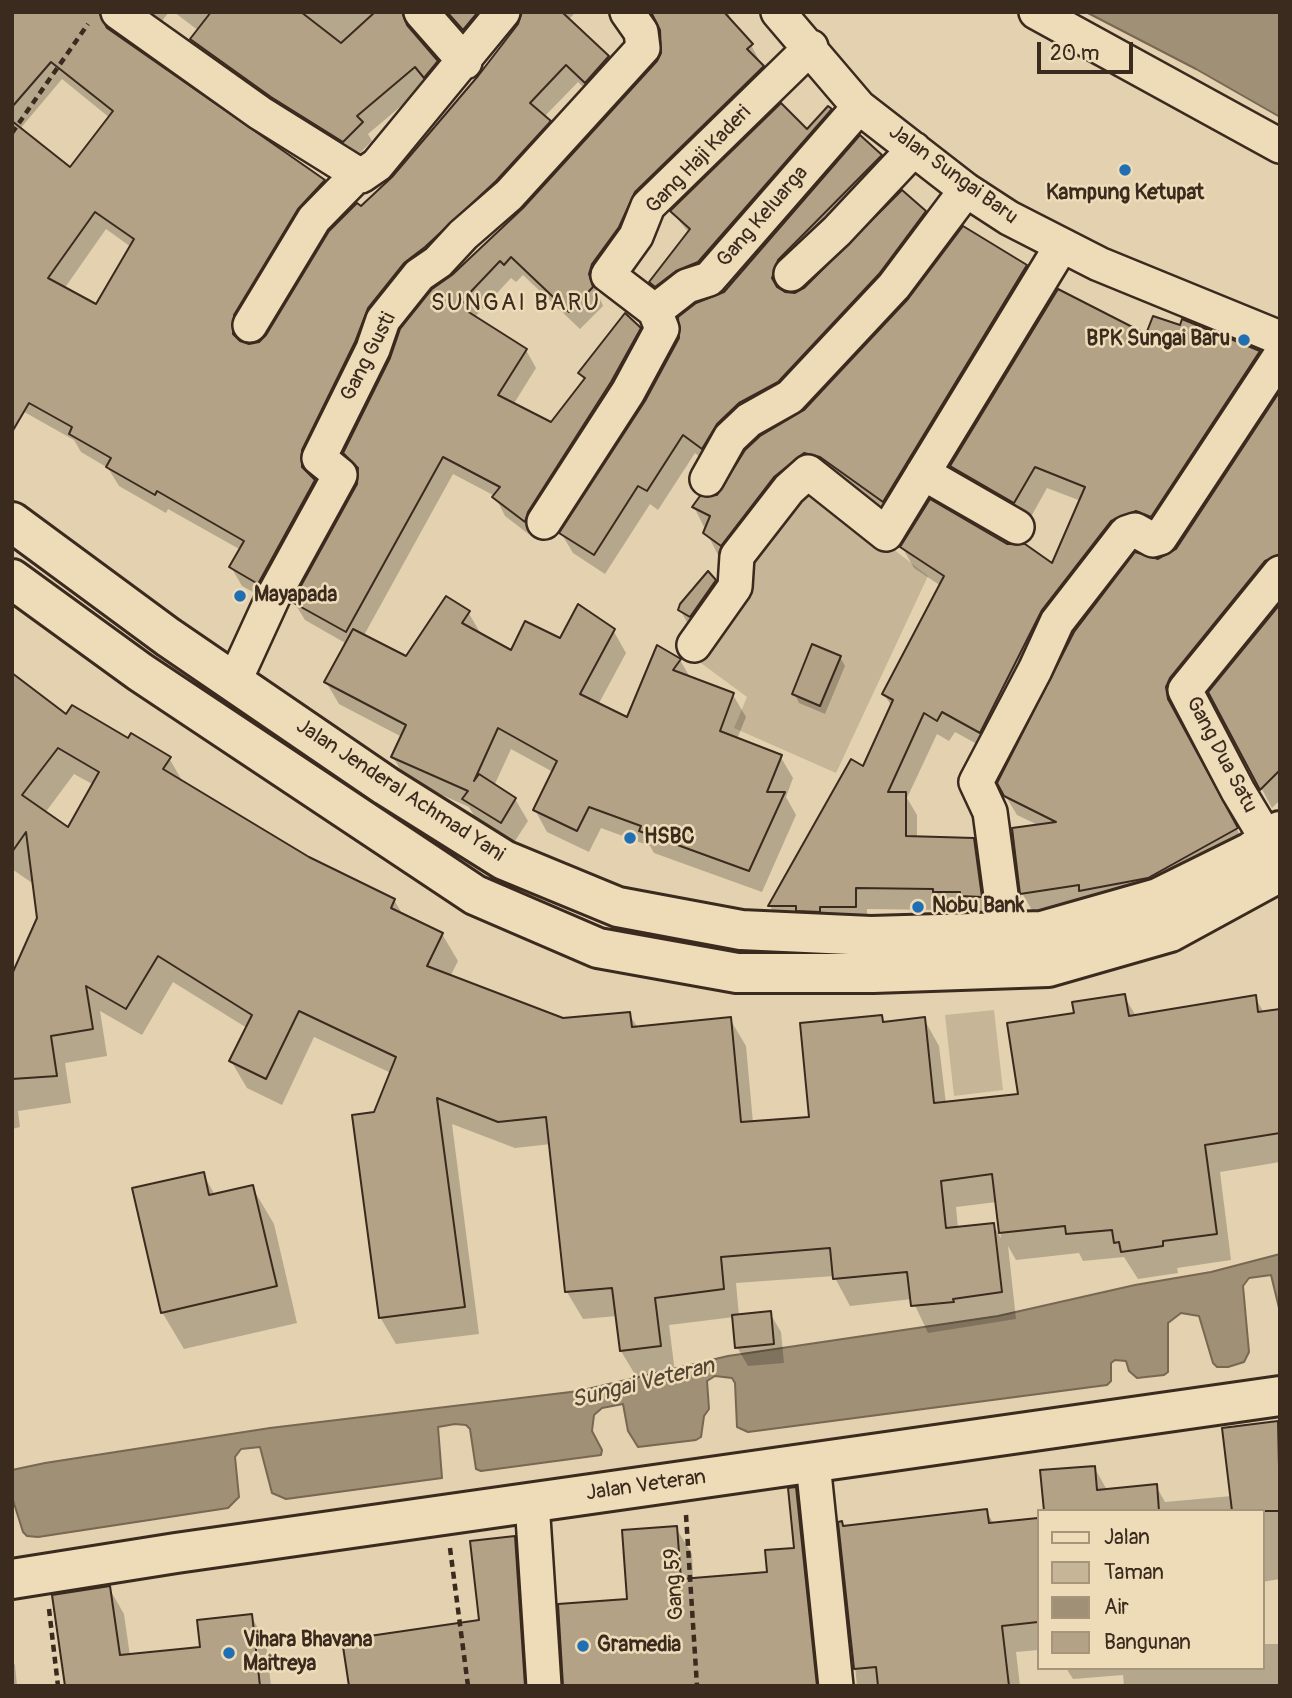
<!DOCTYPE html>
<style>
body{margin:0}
#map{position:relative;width:1292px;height:1698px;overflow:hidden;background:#e3d1b0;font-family:Pangolin,sans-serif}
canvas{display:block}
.frame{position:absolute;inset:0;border:14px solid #3b2a1e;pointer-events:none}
.legend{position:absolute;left:1037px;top:1509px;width:228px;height:161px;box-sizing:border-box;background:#eedcb9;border:2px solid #a6957b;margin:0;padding:9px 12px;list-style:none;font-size:21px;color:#3b2a1e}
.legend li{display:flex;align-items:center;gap:14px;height:35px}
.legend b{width:35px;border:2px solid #a6957b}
.scale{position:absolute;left:1037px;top:42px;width:96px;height:32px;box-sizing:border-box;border:4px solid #3b2a1e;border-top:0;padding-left:9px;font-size:21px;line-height:24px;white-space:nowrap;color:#3b2a1e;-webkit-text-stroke:5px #eedcb9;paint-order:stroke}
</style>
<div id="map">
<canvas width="1292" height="1698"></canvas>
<div class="frame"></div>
<ul class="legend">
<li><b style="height:9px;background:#eedcb9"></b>Jalan</li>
<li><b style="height:19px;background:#c7b597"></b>Taman</li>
<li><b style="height:19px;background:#a09075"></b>Air</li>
<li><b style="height:19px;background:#b4a287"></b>Bangunan</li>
</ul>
<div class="scale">20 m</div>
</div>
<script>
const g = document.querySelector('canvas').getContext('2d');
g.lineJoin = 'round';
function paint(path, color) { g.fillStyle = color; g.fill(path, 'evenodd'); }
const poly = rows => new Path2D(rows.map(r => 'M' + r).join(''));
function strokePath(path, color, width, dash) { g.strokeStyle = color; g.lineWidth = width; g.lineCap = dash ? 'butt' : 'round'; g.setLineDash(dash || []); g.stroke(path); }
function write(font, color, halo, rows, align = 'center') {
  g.font = font + ' Pangolin,sans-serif'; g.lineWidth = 5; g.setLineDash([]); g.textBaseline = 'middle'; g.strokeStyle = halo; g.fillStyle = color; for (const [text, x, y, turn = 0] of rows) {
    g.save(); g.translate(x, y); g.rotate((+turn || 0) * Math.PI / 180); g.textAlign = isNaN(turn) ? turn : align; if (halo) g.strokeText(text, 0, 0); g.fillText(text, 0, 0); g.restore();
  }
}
const green = poly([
 [805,481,928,576,836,773,734,728,747,697,690,655,738,565],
 [994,1010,1003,1090,954,1096,945,1015]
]);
const water = poly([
 [1086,12,1280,12,1280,117,1196,69,1086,12],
 [1280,1254,1280,1312,1271,1275,1249,1278,1243,1286,1249,1352,1244,1362,1228,1367,1217,1367,1213,1363,1199,1316,1181,1313,1168,1323,1168,1372,1164,1375,1137,1378,1129,1371,1126,1361,1115,1360,1111,1363,1111,1381,1107,1385,748,1432,737,1427,735,1383,732,1378,715,1376,707,1381,709,1409,704,1416,701,1437,696,1440,638,1447,628,1431,623,1404,602,1408,594,1415,592,1431,602,1450,601,1455,481,1471,476,1469,470,1429,466,1425,455,1424,438,1427,442,1478,286,1499,272,1493,260,1447,241,1449,235,1457,239,1497,228,1508,38,1537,27,1536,23,1532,12,1497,12,1470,45,1463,270,1428,579,1391,728,1356,998,1316,1135,1285,1211,1272,1280,1254]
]);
const shadow = poly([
 [12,12,123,12,109,29,248,130,324,181,335,199,243,335,243,344,249,346,259,344,361,208,393,178,520,25,521,12,576,12,568,20,608,58,618,76,596,100,578,82,544,117,560,140,436,266,311,469,311,478,325,500,269,601,242,586,231,567,241,550,168,509,166,513,119,486,108,468,81,452,74,440,12,405],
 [62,79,110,118,70,170,20,129],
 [106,229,131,247,96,307,64,289],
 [135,12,169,12,158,26],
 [174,12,426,12,412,26,412,31,447,80,426,85,368,134,372,141,354,159,202,58,192,39,199,31],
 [440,12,507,12,474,48],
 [642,12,728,12,732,24,751,45,773,86,602,283,598,293,603,306,580,329,523,275,516,282,511,278,474,318,526,350,536,368,513,405,551,424,585,381,580,374,639,329,650,347,535,539,505,516,495,496,453,474,363,637,407,658,468,612,481,634,512,653,613,630,626,653,598,705,628,720,658,648,680,660,691,679,733,695,746,717,737,739,780,756,793,778,786,797,796,815,762,892,654,853,650,846,601,828,589,852,547,832,535,810,553,772,511,749,494,786,515,799,528,821,513,844,477,821,469,807,406,779,393,757,402,737,339,704,326,682,347,644,305,620,294,602,359,484,359,475,345,453,453,277,524,209,663,55,659,25],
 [830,110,839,125,706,277,659,297,651,282,689,233,672,212,807,131],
 [881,156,892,175,788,280,783,293,805,290,925,212,936,231,713,467,695,453,658,510,650,504,605,574,573,553,561,533,725,293],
 [1026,266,1041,292,898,527,827,478,720,559,694,507,717,498],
 [1147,337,1259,352,1272,374,1163,538,1123,542,993,753,955,732,949,741,937,734,907,798,917,815,917,838,973,839,986,861,993,918,974,917,972,913,948,913,946,910,867,909,867,929,782,927,770,906,851,761,864,768,892,707,884,694,941,586,914,568,902,547,1007,545,1053,566,1081,501,1047,488,1027,524,964,488,952,466],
 [1280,395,1280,577,1176,707,1178,720,1247,848,1089,904,1033,912,1022,893,1040,826,1017,815,1005,795,1159,560,1177,550],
 [715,581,726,601,691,629,680,610],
 [1280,604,1280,800,1272,808,1210,692],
 [840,657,845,666,825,714,799,703,794,693],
 [12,673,67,717,169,758,184,784,308,859,394,900,403,915,442,934,458,961,450,977,563,1020,629,1014,638,1028,730,1019,746,1046,753,1123,811,1119,881,1016,885,1023,924,1019,939,1046,946,1104,1020,1095,1076,1014,1124,996,1136,1016,1255,997,1264,1013,1280,1010,1280,1162,1220,1172,1231,1260,1177,1268,1178,1273,1138,1279,1124,1257,1083,1261,1079,1253,1016,1260,1008,1246,1016,1319,928,1333,912,1299,850,1306,834,1276,736,1283,739,1316,770,1313,781,1332,784,1363,748,1366,737,1347,734,1317,669,1325,675,1373,637,1378,621,1351,617,1316,583,1319,567,1292,551,1144,515,1148,452,1124,479,1334,396,1344,380,1317,375,1113,391,1073,314,1037,282,1105,247,1088,231,1061,247,1028,173,982,142,1035,100,1011,107,1056,65,1063,71,1103,18,1111,20,1127,12,1129,12,978,39,918,35,885,12,869],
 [74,774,94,785,69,829,45,813],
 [997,1202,1001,1238,993,1225,958,1228,956,1207],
 [203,1174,215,1195,252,1187,274,1224,297,1323,184,1349,162,1312],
 [1277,1423,1280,1427,1280,1579,1262,1582,1262,1511,1045,1511,1094,1467,1107,1490,1156,1486,1165,1502,1232,1496],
 [795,1489,810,1515,828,1686,565,1686,629,1600,676,1528,692,1554,693,1580,769,1574,796,1549],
 [986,1511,994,1524,1038,1520,1038,1650,1016,1652,1020,1686,857,1686,840,1523,844,1528],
 [514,1538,529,1564,537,1686,350,1686,481,1621],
 [109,1588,124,1614,130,1656,202,1648,251,1616,266,1642,271,1686,67,1686],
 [1262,1644,1280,1644,1280,1686,1124,1686,1123,1675,1073,1679,1066,1668,1262,1668],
 [12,1660,15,1665,17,1686,12,1686]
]);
const building = poly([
 [12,12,99,12,107,28,325,180,298,209,234,315,233,334,240,341,249,344,259,342,266,335,329,231,357,203,361,206,392,177,478,76,518,24,522,12,562,12,609,56,585,83,566,65,530,103,551,121,496,181,425,247,404,263,368,308,355,342,302,450,302,467,315,480,258,584,229,567,244,541,157,491,155,495,106,467,111,458,69,434,72,427,29,403,12,432,12,121,70,167,113,111,51,62,12,107,12,12],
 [95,212,134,239,96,304,48,278,95,212],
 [211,12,301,12,341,43,375,12,402,12,407,25,438,61,424,78,415,67,357,116,363,122,343,142,271,97,190,39,211,12],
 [447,12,478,12,463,30,447,12],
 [651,12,724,12,753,44,747,49,764,66,635,192,619,227,592,264,589,274,593,287,569,312,511,257,504,265,500,261,462,301,470,307,467,311,527,349,498,395,551,422,585,378,578,373,625,313,641,328,611,382,528,512,525,522,492,497,500,487,443,457,346,632,292,602,357,484,358,468,343,453,390,358,400,329,432,289,452,275,523,208,657,61,661,53,660,30,651,12],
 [781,103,807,129,828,106,832,109,698,262,676,271,655,287,649,282,690,229,670,211,781,103],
 [860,135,882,155,778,260,772,278,777,287,785,292,795,293,804,288,902,190,926,211,879,274,778,382,739,403,717,424,702,449,683,435,647,491,638,486,594,555,559,533,645,401,679,338,678,317,696,303,724,292,860,135],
 [963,226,1027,265,883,502,820,457,804,453,774,477,721,546,703,533,710,516,692,507,700,496,717,495,745,450,760,436,804,410,908,299,963,226],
 [1058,289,1146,334,1153,316,1180,325,1182,319,1260,351,1151,517,1136,511,1111,521,1042,610,980,733,942,712,937,721,924,713,888,792,906,792,906,836,974,838,982,897,960,896,960,892,933,892,933,889,856,888,856,907,820,907,820,912,796,911,796,906,768,906,851,759,863,766,893,700,882,694,944,576,900,547,930,499,1007,544,1025,544,1052,563,1085,487,1035,467,1014,503,950,466,1058,289],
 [1280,391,1280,554,1265,561,1170,678,1166,687,1168,699,1238,828,1148,878,1079,891,1079,885,1020,894,1012,828,1056,822,1004,796,997,783,1074,632,1135,552,1158,559,1176,549,1280,391],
 [708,571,716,580,690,617,678,610,680,604,708,571],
 [446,596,470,611,462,623,511,650,525,621,560,638,578,604,615,629,580,694,627,717,657,645,681,659,673,670,734,693,720,731,782,755,767,792,785,792,749,871,639,831,641,826,589,807,577,831,533,810,557,761,498,728,474,781,479,774,516,798,501,823,462,799,468,791,391,757,406,725,324,682,353,629,406,656,446,596],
 [1280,604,1280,770,1260,790,1208,692,1280,604],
 [812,644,841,656,820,706,792,694,812,644],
 [12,673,66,714,72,705,128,738,131,733,171,757,163,769,309,857,395,899,391,908,443,933,427,966,563,1018,630,1012,632,1027,731,1017,741,1122,809,1117,800,1023,882,1015,883,1022,925,1017,934,1103,1018,1094,1007,1023,1074,1013,1072,1002,1125,994,1129,1016,1256,995,1258,1012,1280,1009,1280,1133,1205,1145,1217,1234,1163,1241,1163,1246,1121,1252,1119,1242,1114,1243,1112,1230,1066,1234,1065,1226,999,1233,992,1174,941,1181,946,1228,994,1223,1002,1292,953,1299,954,1302,911,1306,907,1272,833,1279,830,1248,721,1257,724,1289,655,1298,661,1346,620,1351,612,1288,565,1292,546,1117,498,1122,437,1098,465,1307,379,1318,352,1115,374,1112,396,1057,299,1011,266,1079,229,1061,252,1015,158,956,126,1009,86,986,93,1029,51,1036,57,1076,12,1079,12,974,37,918,26,832,12,852,12,673],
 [58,748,99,772,68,827,22,795,58,748],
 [204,1172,209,1195,253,1185,277,1286,161,1313,132,1188,204,1172],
 [771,1311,774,1344,735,1348,732,1315,771,1311],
 [1278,1421,1280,1511,1232,1511,1222,1428,1278,1421],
 [1095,1466,1097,1490,1157,1484,1159,1511,1044,1511,1040,1470,1095,1466],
 [796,1487,817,1686,563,1686,558,1604,627,1599,622,1530,677,1526,681,1579,767,1572,765,1550,794,1548,788,1488,796,1487],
 [987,1509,989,1523,1038,1518,1038,1622,1002,1626,1009,1686,878,1686,876,1667,854,1669,838,1522,842,1521,843,1526,987,1509],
 [515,1536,525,1686,349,1686,342,1640,479,1620,470,1541,515,1536],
 [110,1586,120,1655,200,1647,197,1620,252,1614,260,1686,65,1686,52,1595,110,1586]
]);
const path = poly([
 [12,133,88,24],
 [686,1515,697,1686],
 [450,1548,468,1686],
 [49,1609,58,1686]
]);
const minor = poly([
 [118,12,260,113,361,176,377,165,503,12],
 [421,12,465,62],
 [778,12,859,107,966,190,1009,218,1099,264,1280,338],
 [1036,12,1280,146],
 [791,274,837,231,914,149],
 [655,311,687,286,709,279,859,107],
 [250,325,314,219,358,174],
 [923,473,1017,527],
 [707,479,730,438,749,420,790,397,894,286,966,190],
 [544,522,628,392,662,329,655,311,608,275,636,236,648,206,811,47],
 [694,645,735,587,737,556,789,489,808,472,886,534,1062,245],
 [234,682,273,597,340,475,319,458,373,349,383,320,419,275,438,262,463,235,509,195,643,48,641,32,627,12],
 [1268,841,1238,791,1185,690,1280,573],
 [1006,932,990,812,976,782,1035,670,1057,622,1126,533,1135,530,1153,540,1160,538,1280,356],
 [813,1463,836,1686],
 [532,1502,544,1686]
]);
const major = poly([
 [12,1579,176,1553,1280,1396]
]);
const highway = poly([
 [12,522,168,637,386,786,504,860,618,907,741,930,871,936,1042,931,1158,898,1251,852,1280,831],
 [12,579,140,672,475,895,598,948,737,973,873,973,1048,967,1170,932,1280,872]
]);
const markers = [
 [1125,170,7,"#1f6fb2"],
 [1244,340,7,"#1f6fb2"],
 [240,596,7,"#1f6fb2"],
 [630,838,7,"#1f6fb2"],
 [918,907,7,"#1f6fb2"],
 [583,1646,7,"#1f6fb2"],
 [229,1653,7,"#1f6fb2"]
];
const streetNames = [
 ["Gang Haji Kaderi",699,160,-46],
 ["Jalan Sungai Baru",953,175,36],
 ["Gang Keluarga",763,217,-49],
 ["Gang Gusti",369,357,-63],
 ["Gang Dua Satu",1221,755,62],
 ["Jalan Jenderal Achmad Yani",400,791,33],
 ["Jalan Veteran",646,1486,-8],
 ["Gang 59",675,1584,-94]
];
const poiNames = [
 ["Kampung Ketupat",1125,194,"center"],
 ["BPK Sungai Baru",1230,340,"right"],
 ["Mayapada",254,596],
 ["HSBC",644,838],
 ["Nobu Bank",932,907],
 ["Vihara Bhavana",243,1641],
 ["Maitreya",243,1665],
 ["Gramedia",597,1646]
];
const waterNames = [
 ["Sungai Veteran",643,1384,-14]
];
const quarterNames = [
 ["SUNGAI BARU",516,304]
];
paint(green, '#c7b597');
paint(water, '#a09075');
strokePath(water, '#786752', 2);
paint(shadow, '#0003');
paint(building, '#b4a287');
strokePath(building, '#3b2a1e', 2);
strokePath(minor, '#3b2a1e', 38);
strokePath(major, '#3b2a1e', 44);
strokePath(highway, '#3b2a1e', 44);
strokePath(path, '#3b2a1e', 4.5, [7, 5]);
strokePath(minor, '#eedcb9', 33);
strokePath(major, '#eedcb9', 38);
strokePath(highway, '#eedcb9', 38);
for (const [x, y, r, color] of markers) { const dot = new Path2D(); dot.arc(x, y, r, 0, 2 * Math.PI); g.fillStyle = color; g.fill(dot); strokePath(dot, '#eedcb9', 2.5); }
write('21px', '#3b2a1e', '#eedcb9', streetNames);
write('bold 21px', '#3b2a1e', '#eedcb9', poiNames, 'left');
write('italic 23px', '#544434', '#eedcb9', waterNames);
g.letterSpacing = '2px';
write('24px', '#3b2a1e', '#eedcb9', quarterNames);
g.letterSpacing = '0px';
</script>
